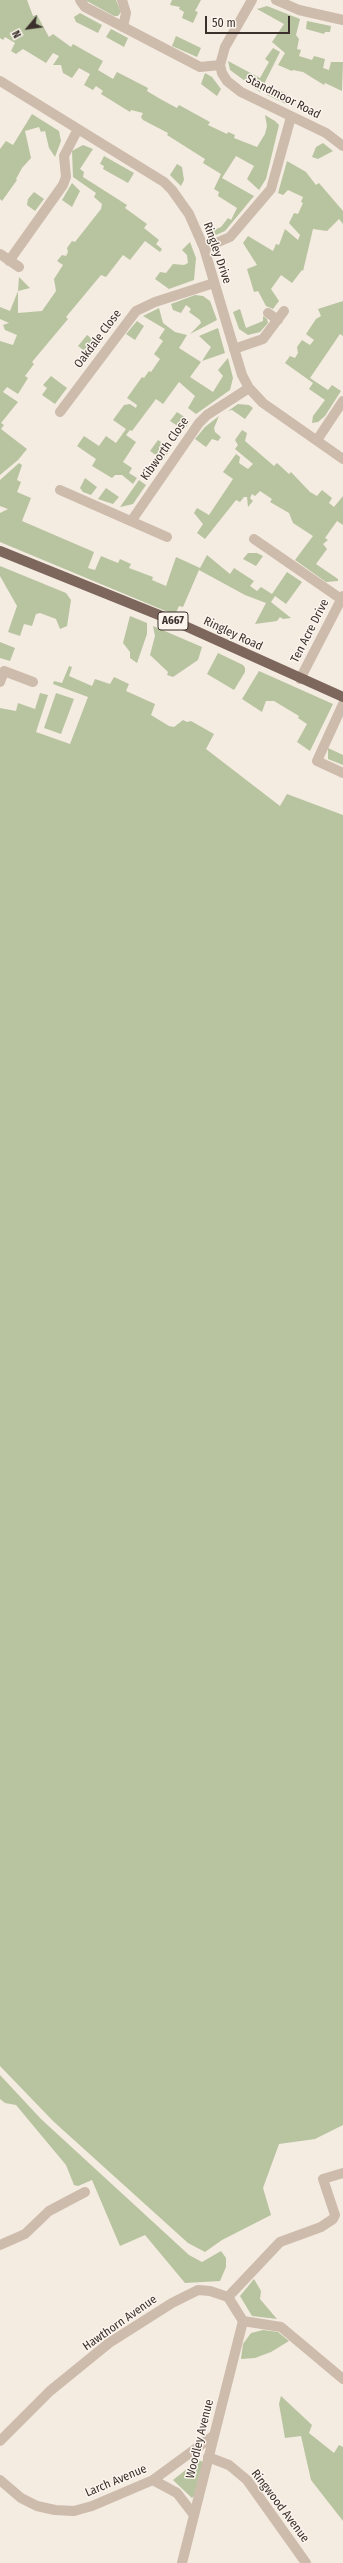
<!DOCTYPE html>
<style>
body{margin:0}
#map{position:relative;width:343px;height:2563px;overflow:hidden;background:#f4ebe1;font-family:"Fira Sans Condensed",sans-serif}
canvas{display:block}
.north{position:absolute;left:8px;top:8px;width:40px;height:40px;-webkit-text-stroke:3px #fbf5ee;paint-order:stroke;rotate:241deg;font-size:11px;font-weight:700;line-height:16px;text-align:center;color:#3b302b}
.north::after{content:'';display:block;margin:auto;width:14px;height:18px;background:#3b302b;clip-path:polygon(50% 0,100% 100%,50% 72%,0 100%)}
.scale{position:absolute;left:205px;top:16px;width:85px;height:18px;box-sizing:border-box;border:2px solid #3b302b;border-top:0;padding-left:5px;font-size:12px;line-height:14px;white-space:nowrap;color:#3b302b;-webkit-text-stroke:3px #fbf5ee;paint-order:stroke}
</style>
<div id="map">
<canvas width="343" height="2563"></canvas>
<div class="north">N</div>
<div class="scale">50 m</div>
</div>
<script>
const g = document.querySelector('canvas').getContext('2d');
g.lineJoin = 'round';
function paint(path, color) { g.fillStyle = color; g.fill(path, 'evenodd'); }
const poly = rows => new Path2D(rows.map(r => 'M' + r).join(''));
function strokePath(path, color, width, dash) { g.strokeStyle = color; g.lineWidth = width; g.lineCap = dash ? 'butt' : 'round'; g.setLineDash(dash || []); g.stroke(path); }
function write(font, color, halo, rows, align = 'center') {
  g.font = font + ' "Fira Sans Condensed",sans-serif'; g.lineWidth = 3; g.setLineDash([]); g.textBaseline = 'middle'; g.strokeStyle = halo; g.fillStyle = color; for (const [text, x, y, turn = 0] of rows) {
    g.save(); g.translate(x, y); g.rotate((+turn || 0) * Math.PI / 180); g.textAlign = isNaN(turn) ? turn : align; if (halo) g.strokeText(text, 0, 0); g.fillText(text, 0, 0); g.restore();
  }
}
const green = poly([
 [0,0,27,0,33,16,37,15,49,37,53,34,71,47,73,44,103,61,98,70,113,79,117,72,148,88,147,91,162,100,177,108,179,105,210,122,208,125,227,134,228,132,235,135,234,138,257,147,265,134,267,126,265,115,275,121,279,125,266,179,259,190,247,179,254,166,236,156,222,178,254,196,225,231,216,235,210,232,221,227,228,218,231,220,237,208,218,196,219,192,214,189,221,174,203,163,205,159,167,135,168,133,143,120,141,117,143,113,131,110,130,112,101,94,103,91,96,86,93,90,84,85,90,74,79,68,72,78,63,73,61,65,53,65,59,56,53,53,46,63,23,49,16,54,11,51,15,43,5,37,3,40,0,38],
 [85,0,116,0,121,12,118,16,114,16],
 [172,0,201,0,195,11,198,12,193,23,182,18,184,12,179,9,180,7,170,5],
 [267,6,300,19,296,35,299,39,297,49,301,50,299,56,312,60,314,56,325,59,323,68,329,70,331,62,343,62,342,91,325,83,324,85,303,72,293,70,292,71,278,65,285,53,272,42,284,24,257,9],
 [80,13,102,25,98,33,76,22,74,17],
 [307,21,331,26,330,32,325,32,324,34,306,29],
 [111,29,128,38,124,47,106,37],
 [176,36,201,48,197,57,172,46],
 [273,48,280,52,260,92,230,70,228,61,260,78,269,62,265,59],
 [205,73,212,77,221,89,217,96,201,84],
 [270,89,277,89,287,94,286,97,289,99,286,104,267,95],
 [32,114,59,131,61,141,55,157,49,148,45,131,41,132,39,127,25,131,31,158,22,168,16,179,17,180,2,201,0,199,0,149,6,141,13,145],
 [323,143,333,151,318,159,312,157,316,147],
 [83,145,93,149,80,169,84,172,83,177,127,205,125,208,147,224,144,228,159,240,156,244,162,249,160,252,145,241,130,260,123,255,106,277,101,275,66,317,68,319,32,362,34,364,25,376,28,378,18,394,7,387,3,392,18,402,1,423,4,425,1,429,27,449,18,460,0,475,0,341,13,345,17,335,5,330,3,325,9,323,0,319,0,307,10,311,18,291,19,277,30,288,18,291,18,313,42,311,56,291,54,279,63,265,57,261,62,255,66,256,68,252,67,248,72,241,75,242,101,209,102,204,94,197,96,193,73,177,72,151],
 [104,156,134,173,128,183,103,169,104,166,100,164],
 [287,161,306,172,316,185,319,183,343,211,343,224,339,219,327,231,313,229,303,271,302,270,292,283,281,275,271,289,279,301,273,309,266,306,258,291,254,292,247,269,257,265,243,243,248,236,273,251,276,244,279,245,285,229,298,240,300,235,289,223,294,213,298,214,303,203,301,202,303,197,288,190,283,195,278,193],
 [177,164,182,167,184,180,181,186,170,175],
 [72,183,80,191,72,207,62,200],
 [34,192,44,199,35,211,27,205,28,199],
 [190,242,196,258,194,280,169,289,155,279,160,272,166,273,173,264,184,265,188,263,187,255,182,250],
 [195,295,203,296,210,301,217,320,190,334,201,323,200,320,189,312,191,309,186,305,181,313,173,310,171,304],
 [343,301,343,336,340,334,310,378,328,390,332,385,341,391,325,416,318,422,312,423,313,416,325,400,309,389,313,383,285,363,290,356,295,358,298,353,297,347,302,340,310,345,314,340,306,334,316,319,321,316,318,309],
 [159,308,163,323,175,332,187,335,179,348,201,362,190,377,213,392,223,376,218,370,228,358,233,378,230,390,196,414,188,408,195,396,179,382,163,404,156,399,132,431,130,430,126,435,136,442,123,462,132,468,129,473,137,478,133,484,122,475,115,475,112,478,92,466,96,459,77,446,84,436,99,446,106,436,116,443,126,429,113,420,124,405,130,404,136,408,137,405,127,398,142,377,144,378,149,371,151,372,160,359,154,354,163,341,159,338,165,329,143,316],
 [240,309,246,328,263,321,263,316,267,319,268,323,260,332,248,335,239,329,233,312],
 [137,321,144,326,135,340,126,334],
 [218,328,225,353,202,361,211,347,199,336],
 [87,335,99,344,90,355,78,346],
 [51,376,67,388,55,404,42,395,47,388,43,385],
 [238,404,249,405,253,408,245,419,232,410,228,411],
 [177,412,190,421,184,430,170,421],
 [219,416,214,428,215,432,221,437,218,441,212,439,206,447,195,439,205,427],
 [242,430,247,433,245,441,274,466,277,463,289,474,291,472,310,492,317,496,322,490,332,498,329,503,334,507,343,496,343,525,337,521,325,538,328,540,323,544,327,549,316,564,338,579,338,581,326,582,295,560,313,536,293,523,289,513,270,502,272,499,260,491,255,496,252,494,250,498,253,501,248,507,247,497,244,497,240,502,236,500,205,539,197,533,203,524,194,513,197,508,209,515,233,479,223,472,236,454,240,457,239,463,248,469,253,464,235,449,238,445,235,440],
 [158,440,171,449,163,460,150,451],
 [19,463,22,465,17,480,21,482,17,492,31,498,22,521,94,552,88,568,95,570,101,556,118,563,120,559,131,564,129,568,153,577,152,580,166,586,176,557,200,568,207,555,230,574,234,568,254,581,250,586,257,591,261,587,272,594,287,572,302,582,286,604,275,596,271,602,291,618,283,619,280,617,277,621,255,624,266,603,245,595,199,570,183,607,179,606,175,615,0,542,0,513,8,509,0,506,0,480],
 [85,478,97,487,91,495,83,492,80,488],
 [139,480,146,485,133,504,120,507],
 [106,488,119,497,113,504,98,499],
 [248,553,257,553,263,556,256,566,243,559],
 [0,566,66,593,71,600,67,626,60,629,56,619,40,613,36,614,32,626,24,624,20,636,8,632,17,606,0,576],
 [130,616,147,623,147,634,137,663,130,658,130,652,123,643],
 [153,626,202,647,198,660,173,677,167,675,168,672,150,655,155,636],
 [0,642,15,648,10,661,0,658],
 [218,653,243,665,245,668,245,672,234,690,207,674],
 [69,666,72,667,69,676,92,686,95,679,110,684,114,677,129,684,126,691,155,704,151,715,169,726,174,727,183,720,187,722,191,721,214,734,206,749,280,806,287,794,343,815,343,2125,315,2139,279,2144,263,2188,271,2215,222,2240,205,2252,188,2243,53,2121,0,2066,0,708,16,711,18,703,35,709,40,693,48,695,36,732,70,744,88,697,53,684,54,681,62,683],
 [259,671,333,704,310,751,297,742,307,724,298,718,299,716,274,701,266,701,262,712,242,699],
 [56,693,74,699,61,734,44,728],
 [328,748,343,755,343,765,328,759],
 [0,2075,41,2119,189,2255,202,2262,221,2251,226,2258,226,2267,220,2281,185,2283,145,2235,120,2246,92,2180,78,2186,74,2185,66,2165,16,2105,5,2103,0,2099],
 [254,2279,261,2291,260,2299,277,2319,252,2316,240,2296],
 [263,2330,278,2332,289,2341,271,2352,255,2358,241,2359,243,2344,251,2333],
 [281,2396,312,2425,309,2433,334,2453,339,2445,343,2447,343,2521,311,2480,301,2436,285,2438,279,2404],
 [198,2460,203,2462,194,2496,192,2498,173,2480]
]);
const minor = poly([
 [80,0,85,7,200,67,220,65],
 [122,0,126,13,123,27],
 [252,0,225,47,220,65,222,73,227,81,241,92,326,133,343,146],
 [276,0,299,10,343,20],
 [0,81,164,182,172,190,189,214,204,248,242,375,249,388,263,403,343,459],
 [204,248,230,237,271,189,291,117],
 [0,254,19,267],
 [9,261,63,185,66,177,64,156,78,129],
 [268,313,278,320],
 [234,349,263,339,284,311],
 [60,412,136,311,155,302,214,283],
 [317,440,343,401],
 [60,490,167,537],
 [132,520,199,423,207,415,249,388],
 [254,539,341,599],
 [300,679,343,596],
 [0,682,4,671,33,682],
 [343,704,317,761,343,773],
 [0,2245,25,2234,49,2211,85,2192],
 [228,2297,280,2242,321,2227,333,2219,335,2215,323,2179,343,2173],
 [243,2321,281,2327,343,2379],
 [0,2441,50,2391,109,2343,172,2303,198,2290,210,2291,228,2297,243,2321],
 [208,2457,229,2465,247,2480,306,2563],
 [0,2480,21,2498,37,2506,55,2510,74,2511,92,2506,153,2480,213,2436],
 [153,2480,177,2493,194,2515],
 [182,2563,243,2321]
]);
const primary = poly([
 [0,551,174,621,343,697]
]);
const shields = [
 [173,621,30]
];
const shieldNames = [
 ["A667",173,621]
];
const streetNames = [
 ["Standmoor Road",283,97,27],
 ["Ringley Drive",217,253,71],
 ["Oakdale Close",98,339,-53],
 ["Kibworth Close",165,449,-55],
 ["Ten Acre Drive",310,631,-63],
 ["Ringley Road",233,634,25],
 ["Hawthorn Avenue",120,2323,-35],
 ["Woodley Avenue",200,2439,-76],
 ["Larch Avenue",116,2481,-23],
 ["Ringwood Avenue",280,2506,53]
];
paint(green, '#b8c4a0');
strokePath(minor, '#cdbbac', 10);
strokePath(primary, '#7d675c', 10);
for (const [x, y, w] of shields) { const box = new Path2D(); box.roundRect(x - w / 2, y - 9, w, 18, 3); g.fillStyle = '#fbf5ee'; g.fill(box); strokePath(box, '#3b302b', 1); }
write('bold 11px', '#3b302b', null, shieldNames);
write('12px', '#3b302b', '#fbf5ee', streetNames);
</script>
